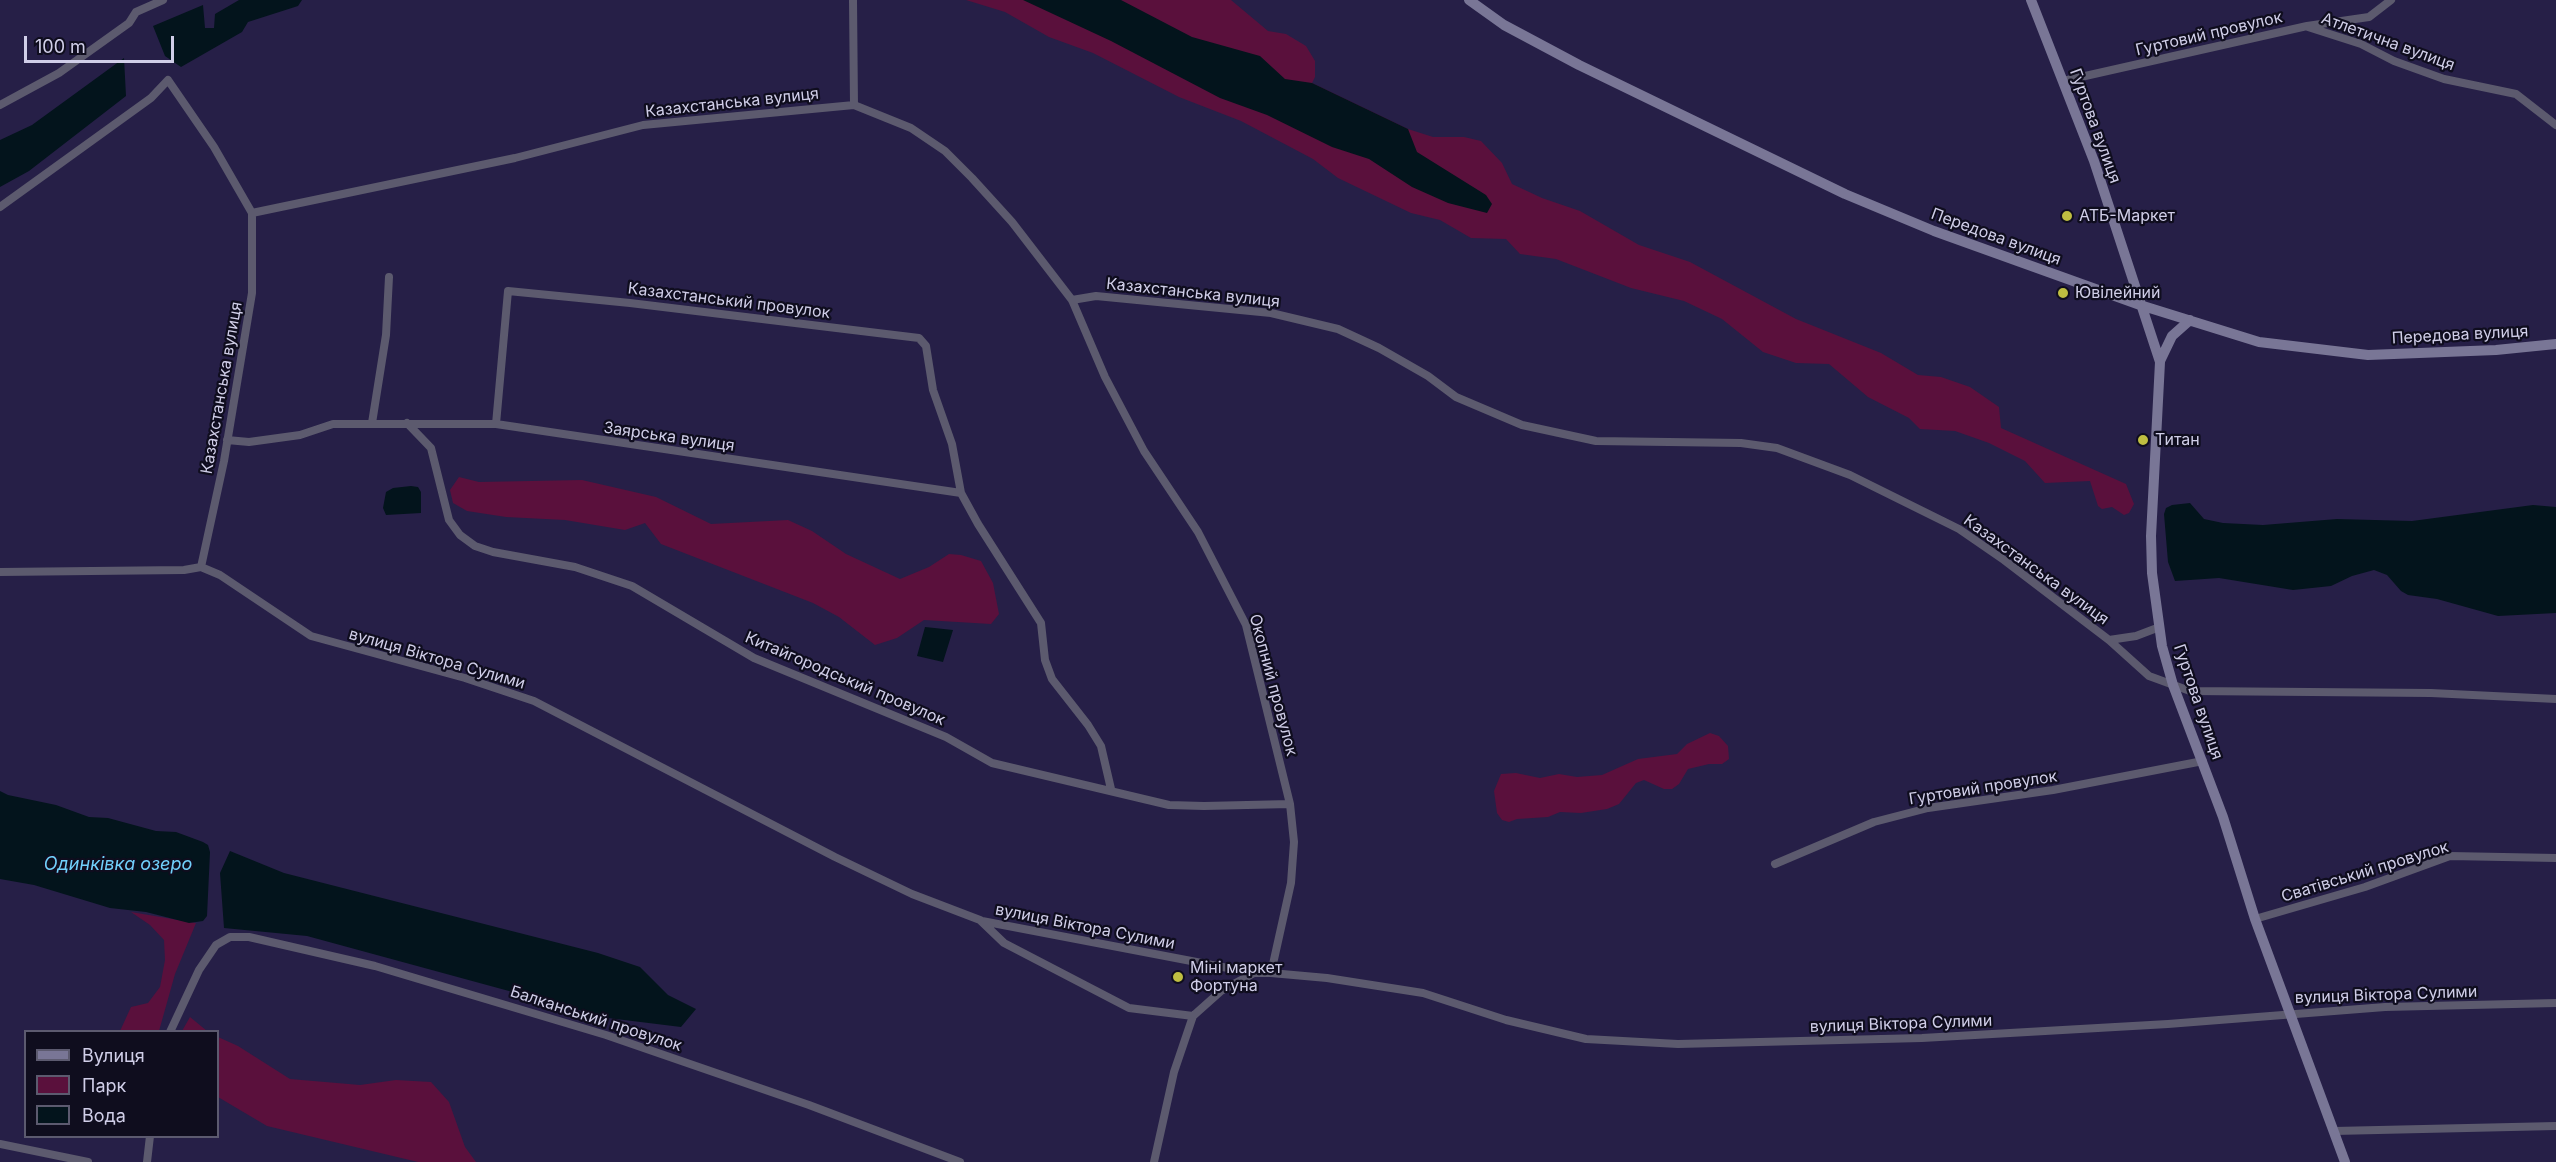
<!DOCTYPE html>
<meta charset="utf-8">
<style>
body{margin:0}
#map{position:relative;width:2556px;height:1162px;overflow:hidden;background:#261f47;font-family:Inter,sans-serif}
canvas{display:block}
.legend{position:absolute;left:24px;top:1030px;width:195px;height:108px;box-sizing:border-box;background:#0f0d1e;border:2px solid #5c5a6f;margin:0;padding:8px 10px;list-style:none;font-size:18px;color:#d0cee8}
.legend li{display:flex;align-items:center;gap:12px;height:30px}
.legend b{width:30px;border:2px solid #5c5a6f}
.scale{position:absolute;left:24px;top:36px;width:150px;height:27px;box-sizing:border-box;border:3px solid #d0cee8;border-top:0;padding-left:8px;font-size:18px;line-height:21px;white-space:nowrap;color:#d0cee8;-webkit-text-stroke:4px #0f0d1e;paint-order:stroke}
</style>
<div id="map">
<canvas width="2556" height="1162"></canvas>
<ul class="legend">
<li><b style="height:8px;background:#797696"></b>Вулиця</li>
<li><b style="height:16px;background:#5a103c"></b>Парк</li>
<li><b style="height:16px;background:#03141c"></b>Вода</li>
</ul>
<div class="scale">100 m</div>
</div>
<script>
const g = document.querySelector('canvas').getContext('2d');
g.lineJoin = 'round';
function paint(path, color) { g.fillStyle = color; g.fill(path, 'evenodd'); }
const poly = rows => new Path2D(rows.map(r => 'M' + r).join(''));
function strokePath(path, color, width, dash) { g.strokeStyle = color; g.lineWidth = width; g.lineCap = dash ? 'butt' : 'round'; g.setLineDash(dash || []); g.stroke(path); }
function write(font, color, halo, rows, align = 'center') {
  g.font = font + ' Inter,sans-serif'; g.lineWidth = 4.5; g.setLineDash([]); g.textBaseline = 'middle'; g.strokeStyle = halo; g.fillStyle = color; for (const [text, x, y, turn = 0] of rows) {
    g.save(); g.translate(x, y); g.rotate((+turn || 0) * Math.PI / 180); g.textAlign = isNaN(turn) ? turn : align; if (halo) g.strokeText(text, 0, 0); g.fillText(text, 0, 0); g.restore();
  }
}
const green = poly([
 [966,0,1231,0,1268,31,1286,34,1306,46,1315,61,1315,77,1312,83,1408,129,1433,137,1464,137,1481,141,1502,163,1512,184,1542,198,1580,211,1639,245,1690,262,1796,319,1881,353,1918,375,1941,377,1970,387,1999,407,2001,428,2126,484,2134,504,2129,513,2124,515,2112,507,2102,509,2098,506,2090,481,2045,483,2025,461,1989,443,1955,431,1920,429,1909,418,1868,397,1829,364,1796,363,1763,352,1722,319,1684,301,1631,288,1556,259,1520,254,1506,239,1471,238,1440,220,1411,213,1338,178,1313,159,1241,121,1179,97,1093,53,1049,37,1005,12],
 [459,477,479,482,582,480,656,497,711,524,788,520,812,531,846,554,900,579,929,567,949,554,961,555,981,561,993,583,999,614,991,624,924,620,897,638,875,645,839,617,813,603,661,544,645,523,625,530,565,520,506,517,467,511,453,503,450,490],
 [1710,733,1719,736,1728,746,1729,759,1722,764,1709,764,1688,769,1679,784,1672,789,1664,789,1644,780,1636,783,1619,804,1607,809,1581,813,1560,812,1548,817,1517,819,1509,822,1502,820,1497,813,1494,791,1501,774,1516,773,1540,778,1559,774,1577,777,1602,775,1638,759,1677,754,1687,744],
 [131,912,196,923,175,974,159,1031,120,1031,131,1007,148,1003,160,987,165,960,164,940,150,925],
 [190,1017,207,1031,182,1031],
 [218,1037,238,1046,290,1079,360,1085,396,1080,431,1082,449,1102,465,1147,476,1162,418,1162,267,1126,218,1097]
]);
const water = poly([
 [239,0,302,0,298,6,248,22,242,32,181,67,165,56,153,26,203,5,205,28,214,28,215,14],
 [1023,0,1121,0,1192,37,1260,56,1285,79,1312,83,1408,129,1417,152,1486,195,1492,204,1487,213,1448,203,1412,187,1369,159,1332,147,1267,115,1220,98,1111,41],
 [124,58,126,96,29,171,0,187,0,140,32,125],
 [411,486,418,487,421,492,421,513,386,515,383,508,386,492,393,488],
 [2190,503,2204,519,2223,523,2263,525,2337,519,2412,521,2533,505,2556,507,2556,613,2498,616,2437,599,2408,595,2401,591,2387,575,2374,570,2352,576,2331,586,2293,590,2219,578,2175,581,2168,562,2164,514,2166,508,2172,505],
 [925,627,953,630,943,662,917,656],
 [0,791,8,795,56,805,89,817,108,818,156,831,176,832,203,842,208,845,210,852,207,916,203,921,189,923,146,912,110,908,34,885,0,879],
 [230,851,284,873,598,953,640,967,668,995,696,1009,681,1027,608,1018,307,936,224,928,220,873]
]);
const street = poly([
 [853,0,854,105],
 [2308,27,2361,44,2394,61,2444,79,2516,94,2556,125],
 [2063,81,2307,26,2369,17,2391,0],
 [0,105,59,73,129,23,136,12,163,0],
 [0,207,151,98,168,80,214,147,252,213,515,158,643,125,854,105,911,128,945,151,972,178,1012,222,1072,300,1105,377,1144,451,1198,532,1246,625,1290,804,1294,842,1291,883,1271,973],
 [1072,300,1096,296,1271,313,1338,329,1379,348,1428,376,1456,397,1522,425,1596,441,1741,443,1777,448,1850,475,1959,529,2004,560,2109,640,2149,676,2190,691,2431,693,2556,699],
 [372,423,386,335,389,277],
 [407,423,431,448,449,520,460,535,475,546,493,552,575,567,632,586,754,658,946,737,992,763,1169,805,1204,806,1290,804],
 [496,424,508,291,630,303,919,338,926,346,933,390,952,444,961,493,978,524,1041,623,1045,660,1052,679,1088,725,1101,746,1111,789],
 [227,440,249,442,300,435,333,424,496,424,961,493],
 [201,567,224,461,252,293,252,213],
 [0,572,184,570,201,567,220,575,311,636,465,678,534,701,835,857,912,894,980,920,1004,943,1129,1008,1193,1016,1221,991,1254,973,1271,973,1327,978,1423,993,1506,1020,1586,1039,1678,1044,1922,1038,2168,1024,2385,1007,2556,1003],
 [2109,640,2136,636,2157,628],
 [1775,864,1874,822,1928,808,2053,790,2203,761],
 [2255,919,2365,887,2450,856,2556,858],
 [982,921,1254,973],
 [170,1032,199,970,216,945,230,937,249,937,375,966,606,1035,809,1105,960,1162],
 [2334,1131,2556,1126],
 [0,1144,88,1162],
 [147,1162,150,1136],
 [1154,1162,1174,1072,1193,1016]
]);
const secondary = poly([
 [1469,0,1504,25,1579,65,1845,194,1934,231,2140,305,2259,342,2368,355,2496,350,2556,344],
 [2031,0,2094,161,2160,362,2151,536,2152,573,2162,646,2173,685,2223,817,2255,919,2345,1162],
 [2160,361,2172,336,2190,320]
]);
const markers = [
 [2067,216,6,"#bfbe41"],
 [2063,293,6,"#bfbe41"],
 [2143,440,6,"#bfbe41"],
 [1178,977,6,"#bfbe41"]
];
const streetNames = [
 ["Гуртовий провулок",2209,34,-13],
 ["Атлетична вулиця",2388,42,20],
 ["Казахстанська вулиця",732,103,-6],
 ["Гуртова вулиця",2095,126,70],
 ["Передова вулиця",1996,237,20],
 ["Казахстанська вулиця",1193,293,6],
 ["Казахстанський провулок",729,301,7],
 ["Передова вулиця",2460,335,-3],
 ["Казахстанська вулиця",222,388,-80],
 ["Заярська вулиця",669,437,8],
 ["Казахстанська вулиця",2036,570,36],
 ["вулиця Віктора Сулими",437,659,16],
 ["Китайгородський провулок",845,679,23],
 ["Окопний провулок",1273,685,75],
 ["Гуртова вулиця",2198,702,71],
 ["Гуртовий провулок",1983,788,-9],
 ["Сватівський провулок",2365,872,-17],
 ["вулиця Віктора Сулими",1085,927,11],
 ["вулиця Віктора Сулими",2386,995,-2],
 ["Балканський провулок",596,1019,18],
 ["вулиця Віктора Сулими",1901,1024,-2]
];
const poiNames = [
 ["АТБ-Маркет",2079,216],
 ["Ювілейний",2075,293],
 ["Титан",2155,440],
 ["Міні маркет",1190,968],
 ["Фортуна",1190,986]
];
const waterNames = [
 ["Одинківка озеро",118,865]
];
paint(green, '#5a103c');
paint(water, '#03141c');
strokePath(street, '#5c5a6e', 8);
strokePath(secondary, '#797696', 10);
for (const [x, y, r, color] of markers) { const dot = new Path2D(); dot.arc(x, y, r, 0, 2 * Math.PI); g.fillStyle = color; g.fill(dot); strokePath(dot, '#0f0d1e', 2); }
write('16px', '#d0cee8', '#0f0d1e', streetNames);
write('16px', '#d0cee8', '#0f0d1e', poiNames, 'left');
write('italic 18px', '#71d0fb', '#0f0d1e', waterNames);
</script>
